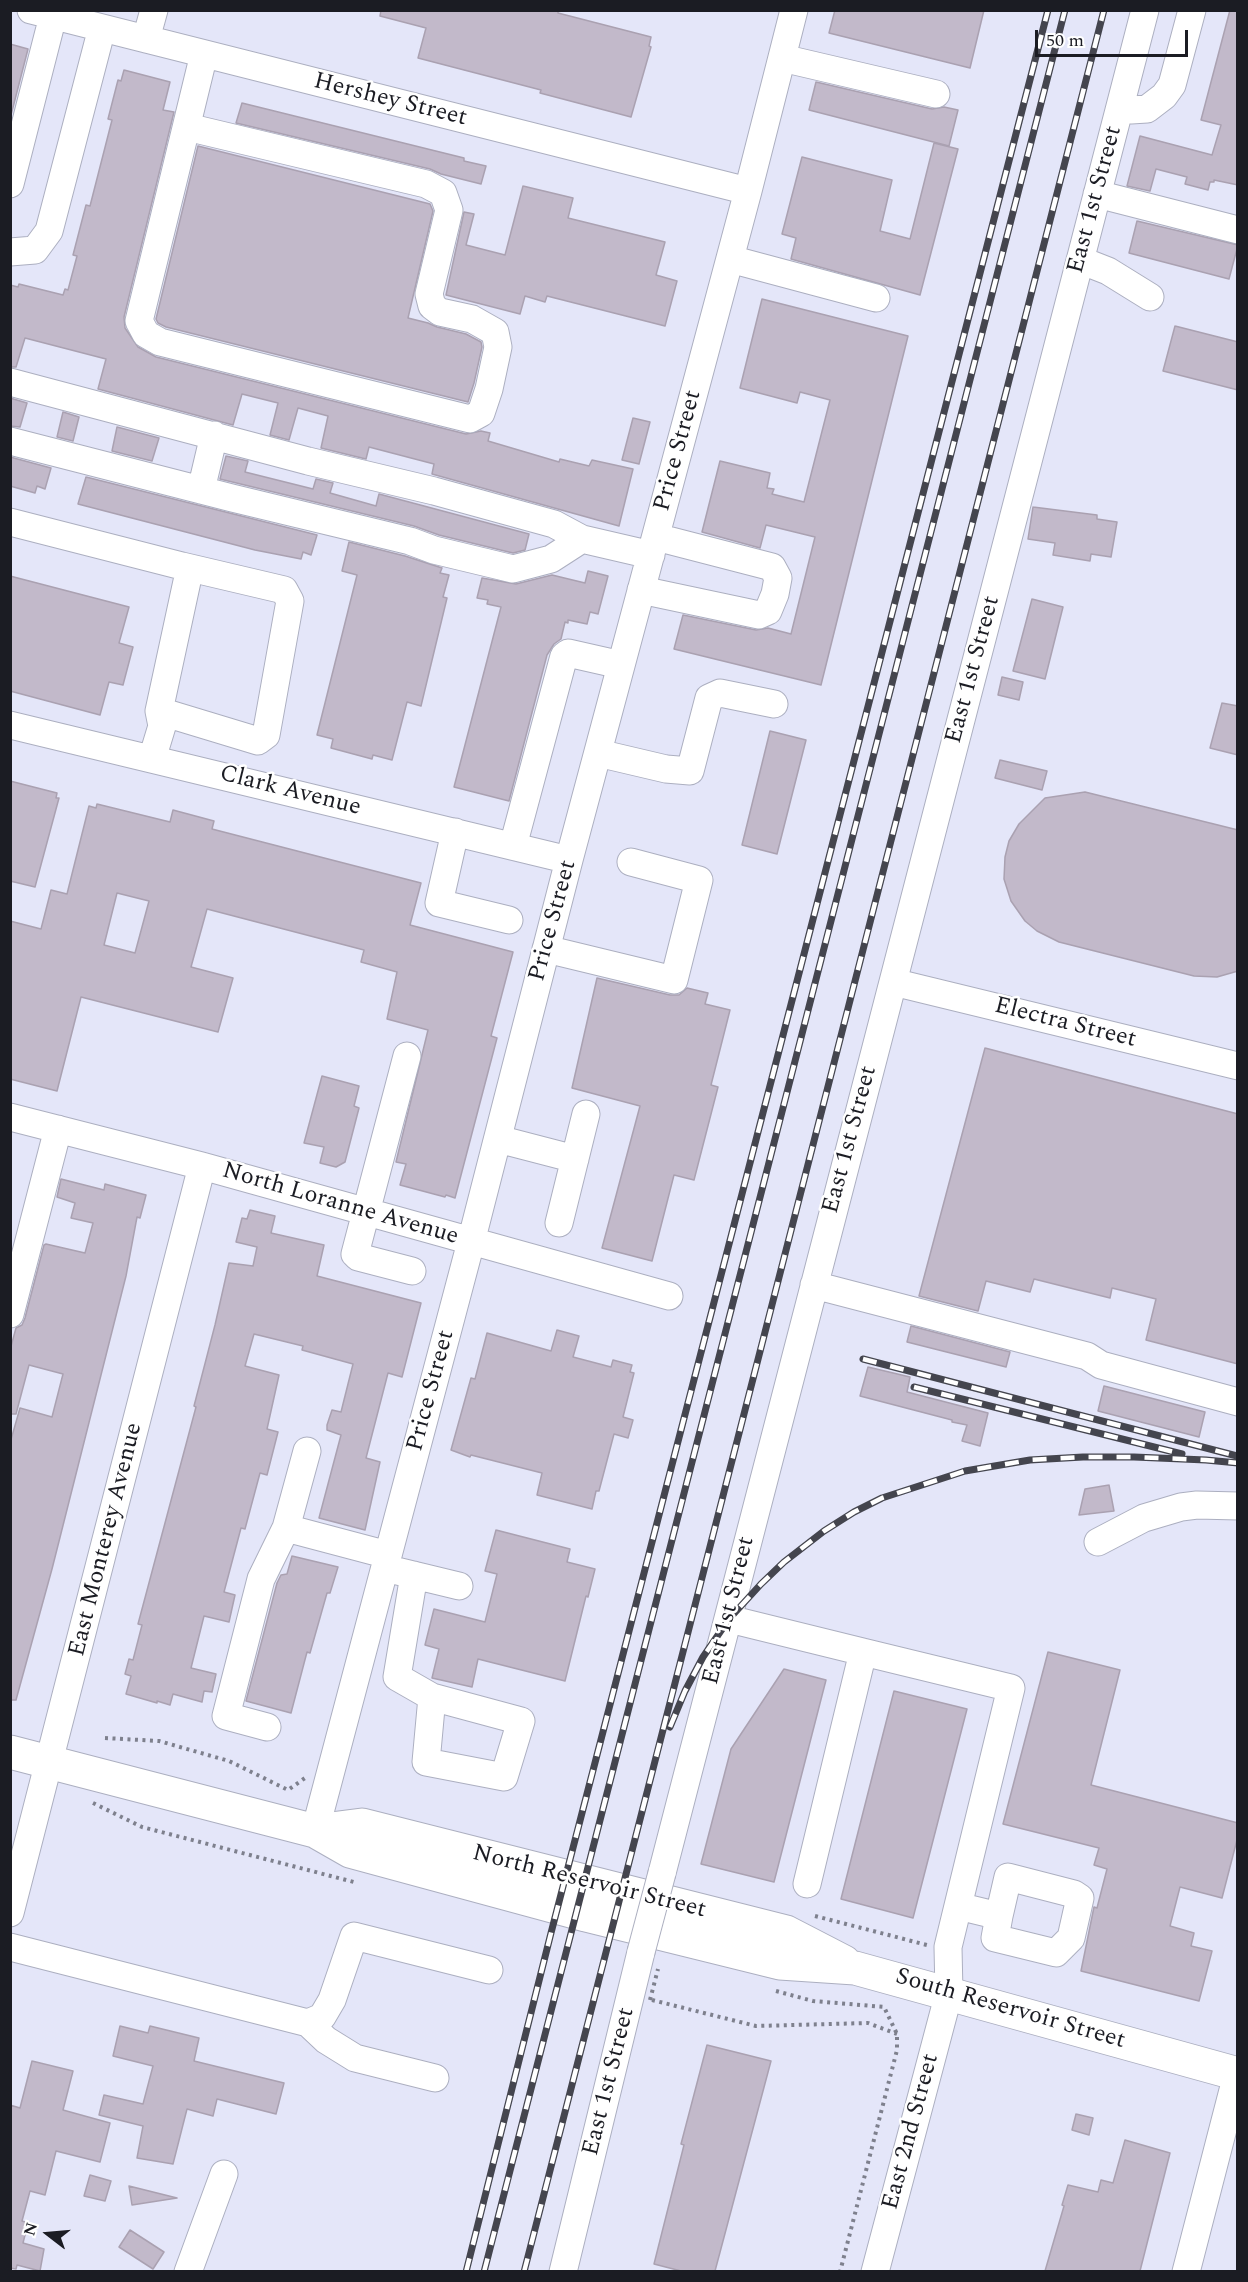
<!DOCTYPE html>
<style>
body{margin:0}
#map{position:relative;width:1248px;height:2282px;overflow:hidden;background:#e4e6f9;font-family:Spectral,serif}
canvas{display:block}
.frame{position:absolute;inset:0;border:12px solid #1b1c23;pointer-events:none}
.north{position:absolute;left:18px;top:2204px;width:60px;height:60px;-webkit-text-stroke:4px #fff;paint-order:stroke;rotate:286deg;font-size:16px;font-weight:700;line-height:24px;text-align:center;color:#1b1c23}
.north::after{content:'';display:block;margin:auto;width:21px;height:27px;background:#1b1c23;clip-path:polygon(50% 0,100% 100%,50% 72%,0 100%)}
.scale{position:absolute;left:1035px;top:30px;width:153px;height:27px;box-sizing:border-box;border:3px solid #1b1c23;border-top:0;padding-left:8px;font-size:18px;line-height:21px;white-space:nowrap;color:#1b1c23;-webkit-text-stroke:4px #fff;paint-order:stroke}
</style>
<div id="map">
<canvas width="1248" height="2282"></canvas>
<div class="frame"></div>
<div class="north">N</div>
<div class="scale">50 m</div>
</div>
<script>
const g = document.querySelector('canvas').getContext('2d');
g.lineJoin = 'round';
function paint(path, color) { g.fillStyle = color; g.fill(path, 'evenodd'); }
const poly = rows => new Path2D(rows.map(r => 'M' + r).join(''));
function strokePath(path, color, width, dash) { g.strokeStyle = color; g.lineWidth = width; g.lineCap = dash ? 'butt' : 'round'; g.setLineDash(dash || []); g.stroke(path); }
function write(font, color, halo, rows, align = 'center') {
  g.font = font + ' Spectral,serif'; g.lineWidth = 5; g.setLineDash([]); g.textBaseline = 'middle'; g.strokeStyle = halo; g.fillStyle = color; for (const [text, x, y, turn = 0] of rows) {
    g.save(); g.translate(x, y); g.rotate((+turn || 0) * Math.PI / 180); g.textAlign = isNaN(turn) ? turn : align; if (halo) g.strokeText(text, 0, 0); g.fillText(text, 0, 0); g.restore();
  }
}
const building = poly([
 [381,10,558,10,558,13,651,37,649,46,651,47,631,117,540,93,541,90,418,58,426,28,380,16,381,10],
 [835,10,984,10,970,68,829,33,835,10],
 [1230,10,1238,10,1238,185,1214,180,1214,182,1210,182,1208,190,1185,184,1187,177,1156,169,1150,191,1127,186,1140,136,1212,155,1221,125,1201,120,1230,10],
 [10,44,28,49,10,119,10,44],
 [124,70,170,82,163,110,174,112,124,317,125,328,138,347,156,357,466,434,481,431,490,433,488,441,559,462,560,459,589,466,592,460,633,469,619,526,432,474,434,464,369,447,366,459,321,448,328,416,298,408,289,440,270,435,278,403,242,394,233,425,98,389,106,359,25,338,16,367,10,367,10,285,18,287,19,284,63,295,65,289,68,290,77,256,73,255,86,205,90,206,112,120,108,119,118,80,121,81,124,70],
 [816,82,932,109,944,107,958,110,949,146,809,110,816,82],
 [242,103,464,158,464,161,486,166,481,184,441,174,430,169,236,123,242,103],
 [934,143,958,149,920,295,791,259,796,238,782,234,802,157,892,180,880,231,910,239,934,143],
 [198,146,430,204,433,211,408,318,428,323,437,327,466,334,481,342,482,347,474,383,468,402,166,327,158,323,156,319,198,146],
 [523,186,573,198,568,218,665,242,656,275,677,281,665,326,547,296,545,302,525,296,520,314,446,295,464,212,474,214,466,245,505,255,523,186],
 [1137,221,1238,245,1229,279,1129,253,1137,221],
 [762,299,908,336,821,685,674,649,683,615,756,630,768,628,791,634,815,537,766,525,760,548,702,532,720,461,770,473,767,488,774,489,772,494,804,502,830,400,800,392,797,403,740,388,762,299],
 [1175,326,1238,342,1238,390,1163,371,1175,326],
 [10,398,27,403,20,427,10,426,10,398],
 [63,412,79,417,73,441,57,437,63,412],
 [633,418,650,422,639,464,622,460,633,418],
 [117,427,159,438,152,461,112,451,117,427],
 [226,456,248,461,245,472,313,489,316,479,333,483,330,493,376,506,379,494,529,534,525,550,513,553,439,535,414,526,220,479,226,456],
 [10,457,51,468,45,489,37,486,35,493,10,486,10,457],
 [86,477,317,535,311,555,303,552,301,559,255,550,78,504,86,477],
 [1033,507,1097,515,1097,519,1117,522,1111,557,1091,554,1090,561,1053,555,1055,543,1028,539,1033,507],
 [349,542,405,556,442,568,440,573,449,575,443,597,447,598,421,706,407,702,392,760,373,755,372,759,331,748,333,739,317,735,357,575,342,571,349,542],
 [588,571,608,576,598,614,590,612,587,624,568,620,568,623,565,622,561,639,554,644,547,655,509,801,454,787,501,607,487,604,488,600,477,598,482,578,516,584,552,575,585,583,588,571],
 [10,576,129,607,119,643,133,647,123,685,109,682,100,715,10,691,10,576],
 [1032,599,1063,607,1045,679,1013,671,1032,599],
 [1002,677,1023,682,1019,700,998,695,1002,677],
 [1222,703,1238,706,1238,755,1210,748,1222,703],
 [770,731,806,740,777,854,742,845,770,731],
 [1000,760,1047,771,1042,790,995,778,1000,760],
 [10,781,57,793,56,798,59,798,35,887,10,881,10,781],
 [1085,792,1238,830,1238,971,1217,977,1194,976,1059,942,1037,931,1025,921,1011,901,1004,879,1005,857,1009,841,1019,824,1045,798,1085,792],
 [97,804,170,822,173,810,214,821,212,829,421,883,410,925,513,952,491,1036,497,1038,455,1198,446,1195,445,1197,400,1185,406,1164,396,1162,428,1030,387,1019,397,972,361,962,364,950,207,909,191,967,233,978,218,1032,81,997,57,1091,10,1079,10,921,41,929,51,890,67,894,89,806,96,808,97,804],
 [117,893,149,901,135,953,104,945,117,893],
 [597,978,670,995,679,995,687,988,708,993,705,1004,730,1010,711,1085,718,1087,694,1180,674,1175,652,1261,602,1248,640,1106,572,1088,597,978],
 [985,1048,1238,1114,1238,1364,1146,1340,1156,1299,1112,1288,1110,1298,1034,1279,1030,1292,986,1281,978,1311,919,1296,985,1048],
 [322,1076,359,1086,354,1106,359,1108,345,1162,336,1167,320,1163,324,1147,304,1143,322,1076],
 [61,1179,104,1190,105,1184,146,1195,140,1218,137,1217,126,1276,52,1569,16,1700,10,1700,10,1443,20,1408,52,1417,63,1374,29,1365,16,1414,10,1414,10,1350,16,1328,22,1325,25,1318,44,1245,46,1244,85,1253,93,1223,71,1218,75,1203,57,1197,61,1179],
 [250,1210,275,1216,271,1233,324,1245,317,1276,421,1303,402,1377,388,1373,366,1458,380,1462,365,1530,319,1518,341,1435,327,1430,327,1425,332,1410,341,1412,353,1364,302,1350,303,1346,254,1334,245,1366,279,1375,267,1429,278,1432,267,1475,260,1473,245,1529,241,1528,224,1592,235,1595,229,1622,204,1616,191,1668,216,1674,212,1692,204,1691,202,1702,173,1694,170,1705,157,1701,157,1703,126,1694,131,1676,125,1674,129,1659,133,1660,142,1625,138,1624,196,1407,194,1406,215,1325,229,1263,253,1266,257,1247,236,1242,242,1218,247,1219,250,1210],
 [911,1326,1010,1352,1006,1367,907,1342,911,1326],
 [557,1330,579,1336,573,1357,611,1367,613,1360,632,1365,630,1372,634,1373,623,1417,633,1420,628,1438,614,1434,599,1491,596,1491,592,1509,537,1495,542,1473,471,1455,470,1457,451,1450,471,1378,475,1379,487,1333,551,1351,557,1330],
 [868,1367,910,1377,907,1392,988,1413,980,1446,962,1441,967,1425,952,1422,952,1420,860,1396,868,1367],
 [1104,1386,1205,1412,1199,1437,1098,1411,1104,1386],
 [1109,1485,1114,1511,1079,1515,1085,1489,1109,1485],
 [496,1530,570,1549,567,1562,595,1569,588,1597,586,1596,565,1681,478,1659,472,1687,432,1678,439,1649,425,1645,434,1609,485,1622,497,1574,485,1571,496,1530],
 [292,1556,338,1567,330,1593,327,1593,310,1653,307,1652,291,1713,246,1701,277,1583,281,1575,287,1574,292,1556],
 [1048,1652,1120,1670,1091,1785,1238,1823,1238,1836,1222,1898,1180,1887,1170,1926,1194,1933,1191,1946,1212,1951,1199,2001,1081,1971,1094,1907,1097,1908,1107,1869,1094,1865,1099,1848,1003,1824,1048,1652],
 [784,1669,826,1680,774,1882,701,1864,731,1749,784,1669],
 [894,1691,967,1709,913,1918,841,1899,894,1691],
 [120,2026,148,2033,150,2026,199,2038,194,2061,284,2083,276,2114,217,2099,213,2116,187,2109,173,2164,137,2158,143,2126,99,2115,104,2095,143,2104,153,2066,113,2056,120,2026],
 [707,2045,771,2061,715,2271,681,2271,654,2264,684,2145,681,2144,707,2045],
 [32,2061,73,2071,63,2110,110,2123,100,2162,56,2151,45,2195,30,2191,22,2221,28,2223,23,2243,44,2249,40,2271,17,2265,16,2269,10,2268,10,2105,20,2108,32,2061],
 [1076,2114,1093,2118,1089,2135,1072,2130,1076,2114],
 [1125,2140,1170,2153,1140,2271,1045,2271,1064,2206,1062,2205,1068,2185,1098,2192,1101,2180,1113,2183,1125,2140],
 [90,2175,111,2181,105,2201,84,2196,90,2175],
 [129,2186,177,2198,132,2205,129,2186],
 [130,2230,164,2252,153,2269,119,2247,130,2230]
]);
const path = poly([
 [105,1738,159,1741,229,1761,288,1790,305,1778],
 [93,1803,142,1827,354,1882],
 [815,1916,927,1945],
 [776,1991,813,2001,884,2007,897,2034,897,2050,840,2272],
 [652,2000,756,2026,868,2023,897,2034]
]);
const minor = poly([
 [31,10,748,191],
 [146,39,154,10],
 [782,58,936,94],
 [1120,108,1131,110,1147,109,1164,96,1172,85,1192,10],
 [187,127,426,184,443,193,449,210,429,294,432,306,440,312,472,319,495,332,498,347,489,389,481,413,470,419,160,342,146,334,139,321,204,54],
 [10,184,53,16],
 [1097,194,1238,230],
 [10,252,35,250,49,231,102,28],
 [730,259,876,298],
 [1080,260,1108,271,1150,297],
 [10,382,308,461,434,491,554,524,582,539,651,555],
 [10,441,232,498,410,541,434,550,513,569,551,559,582,539],
 [201,490,214,435],
 [10,522,182,566,189,572,159,711,162,726,152,759],
 [641,590,759,615,768,611,775,594,778,578,772,567,656,537],
 [159,711,258,741,266,735,290,601,284,590,182,566],
 [10,725,569,860],
 [598,753,666,769,690,771,709,698,720,693,774,704],
 [455,832,439,903,509,920],
 [513,846,564,656,568,653,621,665],
 [546,949,674,980,699,880,631,862],
 [893,982,1238,1066],
 [407,1056,355,1254,358,1257,412,1271],
 [10,1117,202,1166,669,1296],
 [498,1139,575,1159],
 [559,1223,586,1114],
 [814,1285,1087,1356,1101,1365,1238,1402],
 [10,1314,58,1129],
 [307,1451,286,1528,388,1555],
 [1098,1542,1144,1518,1181,1507,1197,1505,1238,1506],
 [397,1571,459,1586],
 [414,1575,397,1677,432,1697,426,1762,504,1777,521,1721,432,1697],
 [729,1619,863,1652],
 [267,1727,226,1716,261,1579,286,1528],
 [315,1831,471,1242,569,860,748,191,794,10],
 [662,1873,1145,10],
 [807,1884,863,1652,1011,1688,948,1947,949,1993,875,2272],
 [958,1906,999,1916,995,1938,1056,1953,1071,1938,1080,1898,1074,1894,1008,1877,999,1916],
 [10,1913,202,1166],
 [10,1947,308,2023,322,2017,332,2000,354,1936,489,1970],
 [308,2023,326,2040,355,2058,435,2078],
 [188,2272,224,2174],
 [563,2272,641,1952],
 [1186,2272,1238,2071]
]);
const major = poly([
 [10,1752,315,1831,350,1851,586,1915,780,1963,855,1968,1238,2074],
 [315,1831,362,1825,786,1932,844,1962]
]);
const rail = poly([
 [863,1359,1237,1456],
 [914,1387,1182,1454],
 [670,1727,685,1691,703,1657,729,1619,761,1584,784,1562,824,1531,854,1512,882,1498,965,1471,1030,1460,1083,1457,1134,1457,1206,1460,1238,1463],
 [466,2272,551,1933,1048,10],
 [484,2272,1065,10],
 [524,2272,1104,10]
]);
const pathBridge = poly([
 [650,2000,658,1969]
]);
const minorBridge = poly([
 [641,1952,662,1873]
]);
const streetNames = [
 ["Hershey Street",390,101,14],
 ["East 1st Street",1096,200,-75],
 ["Price Street",679,451,-75],
 ["East 1st Street",974,670,-75],
 ["Clark Avenue",290,792,14],
 ["Price Street",554,921,-75],
 ["Electra Street",1065,1024,14],
 ["East 1st Street",851,1140,-75],
 ["North Loranne Avenue",340,1205,16],
 ["Price Street",432,1391,-75],
 ["East Monterey Avenue",107,1540,-76],
 ["East 1st Street",730,1611,-76],
 ["North Reservoir Street",589,1883,14],
 ["South Reservoir Street",1010,2010,16],
 ["East 1st Street",610,2082,-76],
 ["East 2nd Street",912,2132,-75]
];
paint(building, '#c2b9ca');
strokePath(building, '#aaa1b1', 1.5);
strokePath(minor, '#acafc0', 29);
strokePath(major, '#acafc0', 35);
strokePath(path, '#7e808d', 4, [3, 4.5]);
strokePath(minor, '#fff', 27);
strokePath(major, '#fff', 33);
strokePath(rail, '#44454e', 7);
strokePath(rail, '#fff', 4.5, [14]);
strokePath(minorBridge, '#acafc0', 29, []);
strokePath(pathBridge, '#7e808d', 4, [3, 4.5]);
strokePath(minorBridge, '#fff', 27);
write('24px', '#1b1c23', '#fff', streetNames);
</script>
